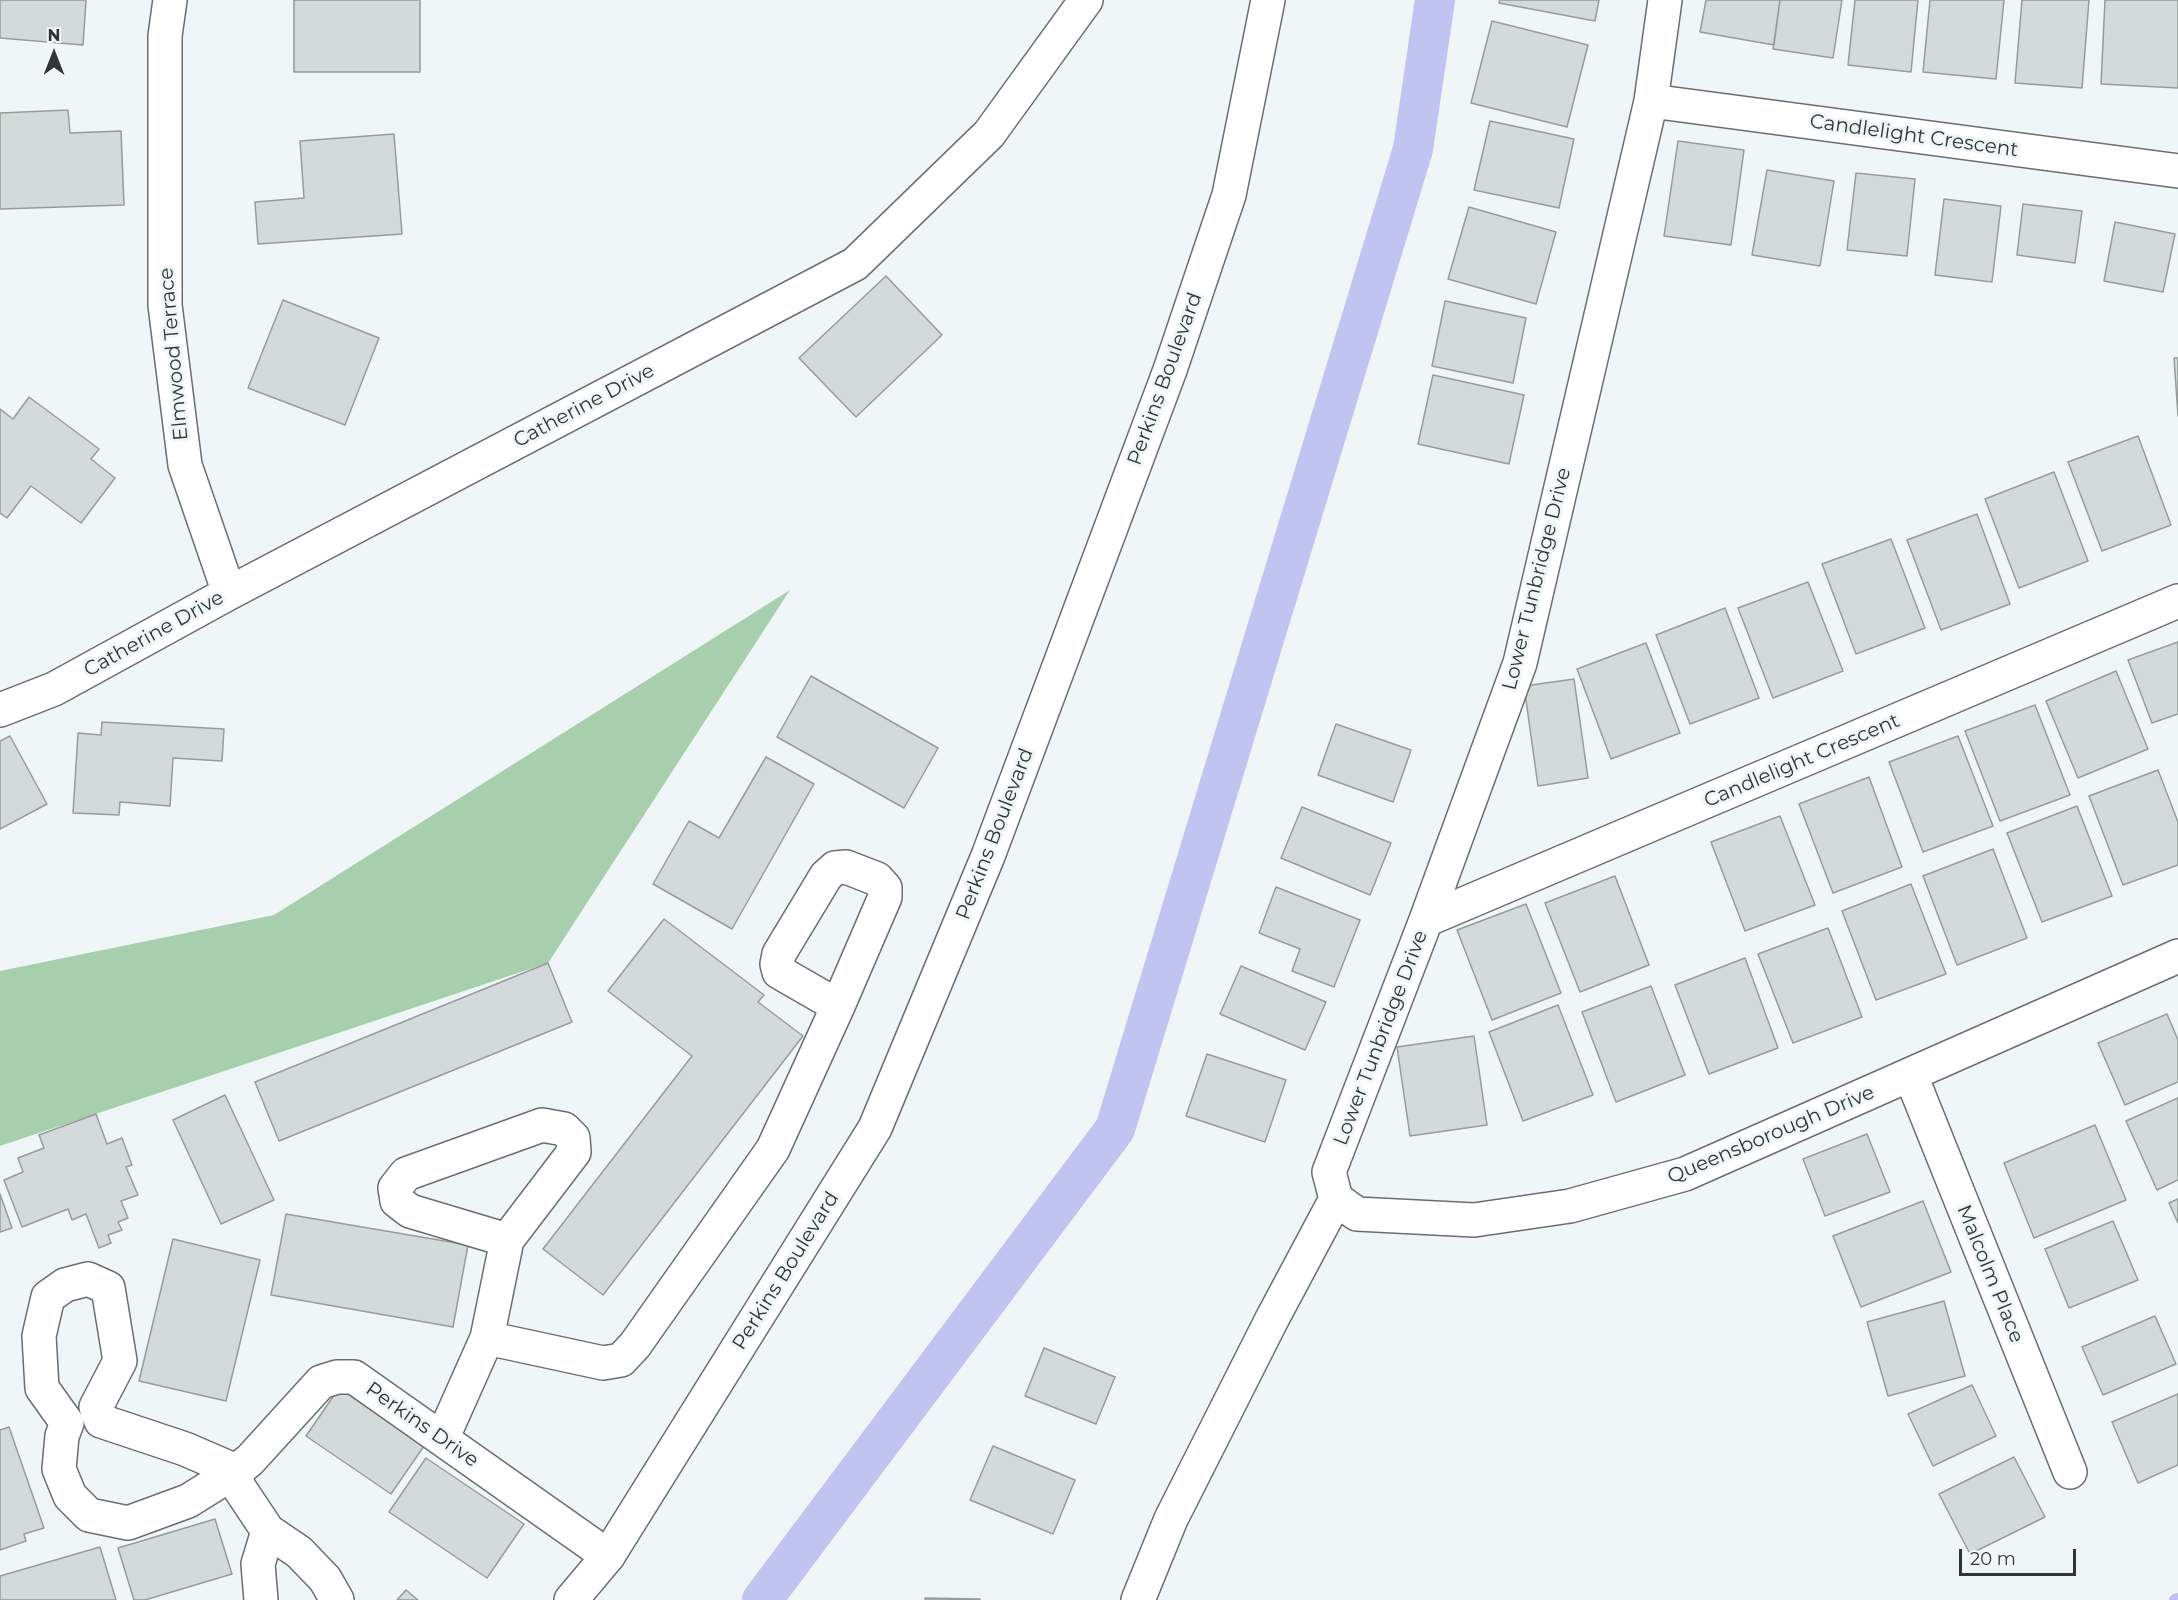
<!DOCTYPE html>
<style>
body{margin:0}
#map{position:relative;width:2178px;height:1600px;overflow:hidden;background:#f0f6f7;font-family:Montserrat,sans-serif}
canvas{display:block}
.north{position:absolute;left:24px;top:24px;width:60px;height:60px;-webkit-text-stroke:4px #f0f6f7;paint-order:stroke;rotate:0deg;font-size:16px;font-weight:700;line-height:24px;text-align:center;color:#333535}
.north::after{content:'';display:block;margin:auto;width:21px;height:27px;background:#333535;clip-path:polygon(50% 0,100% 100%,50% 72%,0 100%)}
.scale{position:absolute;left:1959px;top:1549px;width:117px;height:27px;box-sizing:border-box;border:3px solid #333535;border-top:0;padding-left:8px;font-size:18px;line-height:21px;white-space:nowrap;color:#333535;-webkit-text-stroke:4px #f0f6f7;paint-order:stroke}
</style>
<div id="map">
<canvas width="2178" height="1600"></canvas>
<div class="north">N</div>
<div class="scale">20 m</div>
</div>
<script>
const g = document.querySelector('canvas').getContext('2d');
g.lineJoin = 'round';
function paint(path, color) { g.fillStyle = color; g.fill(path, 'evenodd'); }
const poly = rows => new Path2D(rows.map(r => 'M' + r).join(''));
function strokePath(path, color, width, dash) { g.strokeStyle = color; g.lineWidth = width; g.lineCap = dash ? 'butt' : 'round'; g.setLineDash(dash || []); g.stroke(path); }
function write(font, color, halo, rows, align = 'center') {
  g.font = font + ' Montserrat,sans-serif'; g.lineWidth = 6; g.setLineDash([]); g.textBaseline = 'middle'; g.strokeStyle = halo; g.fillStyle = color; for (const [text, x, y, turn = 0] of rows) {
    g.save(); g.translate(x, y); g.rotate((+turn || 0) * Math.PI / 180); g.textAlign = isNaN(turn) ? turn : align; if (halo) g.strokeText(text, 0, 0); g.fillText(text, 0, 0); g.restore();
  }
}
const forest = poly([
 [790,590,548,963,0,1146,0,971,274,915]
]);
const stream = poly([
 [2175,1600,2178,1599]
]);
const canal = poly([
 [762,1600,1115,1129,1413,149,1435,0]
]);
const building = poly([
 [0,0,86,0,83,45,0,38,0,0],
 [294,0,420,0,420,72,294,72,294,0],
 [1500,0,1599,0,1595,21,1499,3,1500,0],
 [1706,0,1780,0,1774,45,1700,32,1706,0],
 [1780,0,1842,0,1833,58,1773,49,1780,0],
 [1855,0,1918,0,1911,72,1848,65,1855,0],
 [1930,0,2004,0,1996,79,1923,72,1930,0],
 [2022,0,2089,0,2082,88,2015,83,2022,0],
 [2105,0,2178,0,2178,88,2101,84,2105,0],
 [1492,21,1588,45,1567,127,1471,103,1492,21],
 [68,110,70,133,121,131,124,205,0,209,0,113,68,110],
 [1490,121,1574,139,1559,208,1474,190,1490,121],
 [394,134,402,234,258,244,255,202,304,198,300,141,394,134],
 [1678,141,1744,150,1731,245,1664,236,1678,141],
 [1767,170,1834,181,1820,266,1752,255,1767,170],
 [1856,173,1915,179,1907,256,1847,250,1856,173],
 [1944,199,2001,206,1992,282,1935,275,1944,199],
 [2023,204,2082,211,2075,263,2017,255,2023,204],
 [1469,207,1556,232,1536,304,1448,279,1469,207],
 [2115,222,2175,234,2163,292,2104,281,2115,222],
 [886,276,942,335,856,417,799,358,886,276],
 [283,300,379,338,345,425,248,388,283,300],
 [1445,301,1526,318,1513,383,1432,366,1445,301],
 [2174,358,2178,358,2178,416,2174,358],
 [1433,375,1524,395,1509,464,1418,444,1433,375],
 [29,397,99,449,91,459,115,478,81,523,31,486,7,518,0,513,0,409,13,419,29,397],
 [2138,436,2171,525,2102,551,2068,462,2138,436],
 [2054,472,2088,561,2019,588,1985,499,2054,472],
 [1977,514,2010,604,1941,630,1907,540,1977,514],
 [1891,539,1925,628,1856,654,1822,564,1891,539],
 [1808,582,1843,671,1773,698,1738,608,1808,582],
 [1725,608,1759,698,1690,724,1656,635,1725,608],
 [2178,642,2178,714,2152,723,2128,660,2178,642],
 [1646,643,1680,733,1611,759,1577,669,1646,643],
 [2116,671,2148,749,2078,778,2046,701,2116,671],
 [811,676,938,748,904,808,777,737,811,676],
 [1574,679,1588,778,1538,786,1524,686,1574,679],
 [2035,705,2070,795,2000,821,1965,731,2035,705],
 [102,722,224,729,222,761,173,758,170,806,120,802,119,815,73,813,78,733,101,735,102,722],
 [1336,724,1411,750,1393,802,1318,775,1336,724],
 [10,736,47,804,0,829,0,741,10,736],
 [1958,736,1993,826,1923,852,1889,762,1958,736],
 [766,757,814,784,732,929,653,884,689,821,719,838,766,757],
 [2158,770,2178,822,2178,865,2123,885,2089,796,2158,770],
 [1869,777,1902,867,1833,893,1799,804,1869,777],
 [2077,806,2112,896,2042,922,2007,833,2077,806],
 [1302,807,1391,843,1370,895,1281,858,1302,807],
 [1780,816,1815,905,1745,931,1711,842,1780,816],
 [1993,849,2027,938,1957,965,1923,876,1993,849],
 [1615,876,1649,965,1580,992,1545,903,1615,876],
 [1911,884,1946,974,1876,1000,1842,911,1911,884],
 [1276,887,1360,920,1334,987,1292,971,1300,949,1259,933,1276,887],
 [1526,904,1561,993,1492,1020,1457,930,1526,904],
 [664,919,764,995,758,1002,803,1036,603,1295,543,1249,692,1056,608,991,664,919],
 [1828,928,1862,1017,1793,1043,1758,954,1828,928],
 [1745,958,1778,1048,1709,1074,1675,985,1745,958],
 [548,963,572,1022,279,1141,255,1082,548,963],
 [1241,966,1326,1002,1305,1050,1220,1014,1241,966],
 [1651,986,1685,1075,1616,1102,1582,1012,1651,986],
 [1558,1005,1593,1095,1523,1121,1489,1032,1558,1005],
 [2167,1014,2178,1040,2178,1082,2125,1105,2098,1043,2167,1014],
 [1474,1036,1487,1125,1410,1136,1397,1047,1474,1036],
 [1207,1054,1286,1080,1265,1142,1186,1116,1207,1054],
 [225,1095,274,1200,221,1224,173,1120,225,1095],
 [2178,1098,2178,1180,2157,1190,2126,1121,2178,1098],
 [96,1114,107,1144,122,1138,132,1165,126,1167,138,1195,121,1201,128,1218,118,1222,122,1230,108,1235,111,1243,99,1248,86,1214,72,1220,68,1209,22,1227,4,1180,23,1172,18,1158,44,1148,39,1135,96,1114],
 [2095,1125,2126,1200,2034,1238,2004,1163,2095,1125],
 [1867,1134,1890,1192,1825,1216,1803,1159,1867,1134],
 [0,1194,12,1228,0,1232,0,1194],
 [2178,1199,2178,1223,2169,1203,2178,1199],
 [1923,1201,1951,1272,1861,1307,1833,1236,1923,1201],
 [286,1214,468,1245,453,1327,271,1295,286,1214],
 [2113,1221,2138,1280,2069,1308,2045,1249,2113,1221],
 [173,1239,260,1260,226,1401,139,1381,173,1239],
 [1944,1301,1965,1376,1888,1396,1867,1322,1944,1301],
 [2155,1316,2176,1364,2103,1395,2082,1347,2155,1316],
 [1044,1348,1115,1377,1096,1424,1025,1396,1044,1348],
 [1972,1385,1996,1436,1933,1466,1908,1414,1972,1385],
 [339,1388,424,1446,391,1494,306,1436,339,1388],
 [2178,1394,2178,1465,2138,1483,2112,1422,2178,1394],
 [9,1427,44,1528,24,1534,26,1541,0,1550,0,1430,9,1427],
 [993,1446,1075,1480,1053,1534,970,1500,993,1446],
 [2014,1457,2045,1517,1970,1554,1939,1494,2014,1457],
 [426,1458,524,1524,487,1578,389,1512,426,1458],
 [215,1519,232,1574,145,1600,134,1600,118,1548,215,1519],
 [100,1547,116,1600,0,1600,0,1576,100,1547],
 [406,1590,418,1600,397,1600,406,1590],
 [925,1598,980,1599,980,1600,925,1600,925,1598]
]);
const street = poly([
 [170,0,165,36,165,305,185,465,229,593],
 [1665,0,1651,101,1520,663,1426,920,1329,1172,1336,1199,1357,1214,1474,1220,1570,1206,1685,1174,2178,956],
 [1651,101,2178,171],
 [0,710,54,689,229,593,855,264,989,134,1086,0],
 [1426,920,2178,601],
 [1911,1076,2070,1472],
 [88,1279,108,1288,120,1361,96,1407,101,1421,185,1449,236,1471,188,1501,128,1523,89,1515,70,1496,59,1469,62,1436,67,1423,42,1388,39,1336,48,1297,65,1285,88,1279],
 [487,1338,603,1363,621,1360,635,1345,773,1149,838,1006,885,897,885,888,877,879,846,867,835,868,826,876,779,954,777,964,779,972,838,1006],
 [442,1439,487,1338,507,1240,574,1152,573,1138,564,1129,542,1125,406,1174,395,1188,397,1201,410,1211,507,1240],
 [261,1600,258,1564,268,1531],
 [337,1600,325,1579,299,1552,268,1531,238,1486,236,1471,250,1460,321,1382,337,1377,354,1377,608,1556],
 [1138,1600,1171,1519,1272,1319,1336,1199]
]);
const secondary = poly([
 [571,1600,608,1556,875,1128,988,856,1170,370,1229,195,1268,0]
]);
const streetNames = [
 ["Candlelight Crescent",1914,136,8],
 ["Elmwood Terrace",174,354,-95],
 ["Perkins Boulevard",1165,379,-70],
 ["Catherine Drive",584,406,-28],
 ["Lower Tunbridge Drive",1537,579,-76],
 ["Catherine Drive",154,634,-29],
 ["Candlelight Crescent",1802,761,-23],
 ["Perkins Boulevard",995,834,-69],
 ["Lower Tunbridge Drive",1381,1038,-69],
 ["Queensborough Drive",1771,1135,-23],
 ["Perkins Boulevard",786,1271,-58],
 ["Malcolm Place",1990,1274,68],
 ["Perkins Drive",422,1425,35]
];
paint(forest, '#a8cfad');
strokePath(stream, '#c1c4f1', 12);
strokePath(canal, '#c1c4f1', 40);
paint(building, '#d4dad9');
strokePath(building, '#979c9b', 1.5);
strokePath(street, '#6a6e70', 36);
strokePath(secondary, '#6a6e70', 36);
strokePath(street, '#fff', 33);
strokePath(secondary, '#fff', 33);
write('20px', '#333535', '#f0f6f7', streetNames);
</script>
